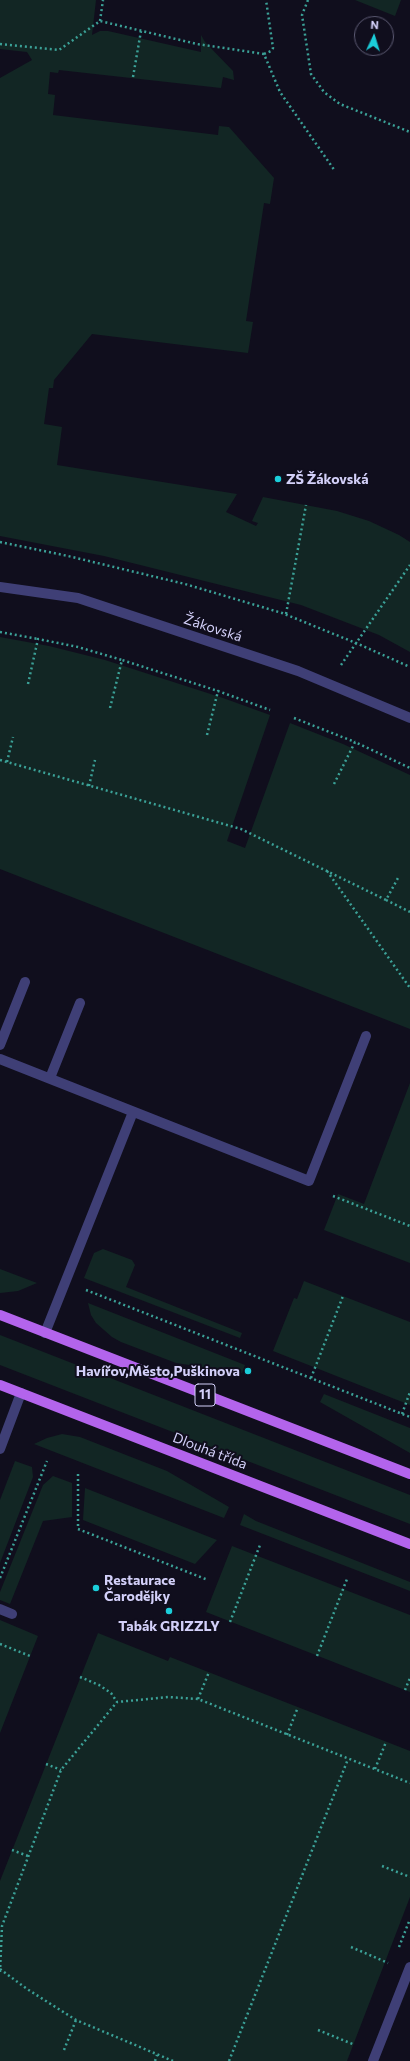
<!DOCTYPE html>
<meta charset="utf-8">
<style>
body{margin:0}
#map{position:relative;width:410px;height:2061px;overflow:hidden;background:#100e1d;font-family:Commissioner,sans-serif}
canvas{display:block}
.north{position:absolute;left:354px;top:16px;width:40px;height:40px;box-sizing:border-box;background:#100e1d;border:1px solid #5e5c75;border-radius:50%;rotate:4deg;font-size:11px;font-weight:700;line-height:16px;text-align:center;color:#d3d0f9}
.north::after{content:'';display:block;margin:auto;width:14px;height:18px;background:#1bceda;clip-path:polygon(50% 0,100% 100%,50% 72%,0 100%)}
</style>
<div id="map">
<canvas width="410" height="2061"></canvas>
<div class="north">N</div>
</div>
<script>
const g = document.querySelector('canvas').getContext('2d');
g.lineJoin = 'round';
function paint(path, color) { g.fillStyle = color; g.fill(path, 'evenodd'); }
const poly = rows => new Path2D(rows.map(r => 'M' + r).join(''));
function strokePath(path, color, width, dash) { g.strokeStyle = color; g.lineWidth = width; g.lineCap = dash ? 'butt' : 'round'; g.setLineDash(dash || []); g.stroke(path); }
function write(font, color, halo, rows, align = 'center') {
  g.font = font + ' Commissioner,sans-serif'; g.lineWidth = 4; g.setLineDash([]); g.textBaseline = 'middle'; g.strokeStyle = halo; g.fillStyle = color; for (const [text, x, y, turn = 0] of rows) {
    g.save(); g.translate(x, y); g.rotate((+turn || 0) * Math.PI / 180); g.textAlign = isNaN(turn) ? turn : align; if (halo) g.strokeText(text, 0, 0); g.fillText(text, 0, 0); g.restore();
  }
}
const green = poly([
 [0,0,96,0,92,35,100,31,108,31,201,52,201,35,205,42,233,71,234,80,223,77,221,88,59,70,58,73,50,72,48,94,55,95,53,115,218,135,219,126,229,127,274,178,270,204,264,203,246,321,253,322,248,353,92,334,54,380,53,388,49,388,44,424,62,427,57,465,237,494,226,512,256,526,258,523,252,521,263,497,337,511,369,521,399,535,410,542,410,652,379,635,301,605,104,556,0,536,0,78,32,60,27,52,0,49],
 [355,0,401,0,395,16],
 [0,637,49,646,105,660,223,698,270,715,227,841,245,848,290,723,343,744,410,775,410,1029,0,869],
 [410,1083,410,1263,324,1230,338,1194,364,1204],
 [103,1249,132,1260,135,1265,126,1287,242,1333,240,1338,84,1278,94,1253],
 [0,1269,37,1283,18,1291,0,1293],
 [304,1281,410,1322,410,1405,273,1351,294,1298,297,1299],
 [88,1303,245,1365,242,1373,176,1363,121,1342,112,1337,96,1323,91,1315],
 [0,1335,410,1495,410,1524,0,1365],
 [324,1394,410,1428,410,1453,320,1402],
 [62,1434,80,1437,167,1471,229,1507,224,1518,34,1444,47,1438],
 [15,1461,32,1467,33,1477,0,1563,0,1500],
 [53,1476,72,1483,72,1517,43,1521,10,1604,0,1600,0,1592,43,1485],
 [85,1488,217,1540,195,1564,83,1520],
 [244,1514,256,1521,410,1582,410,1591,240,1525],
 [232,1546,410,1615,410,1692,206,1612],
 [0,1620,38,1636,0,1733],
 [98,1633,168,1661,170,1657,410,1751,410,1897,347,2061,0,2061,0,1881]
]);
const path = poly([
 [308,0,302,15,311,74,324,92,340,104,410,132],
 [100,21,103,0],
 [0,44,59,50,100,21,197,44,264,54,280,92,335,171],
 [264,54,271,51,273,48,266,0],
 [133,77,141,31],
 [0,542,68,556,185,584,282,613,356,643,410,667],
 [286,614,306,505],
 [0,632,38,639],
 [341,665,410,565],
 [28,684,38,639,78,647,122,660],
 [110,708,122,660,218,691],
 [294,718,355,742],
 [207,735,218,691,270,710],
 [0,760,241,829,386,900,398,878],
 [7,762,13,737],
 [334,784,355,742,410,768],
 [89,786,95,760],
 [327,871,410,988],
 [386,900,410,912],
 [333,1196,410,1226],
 [86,1290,410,1417],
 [311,1378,343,1296],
 [402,1414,410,1392],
 [78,1474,78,1529,208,1580],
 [0,1578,47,1461],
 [230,1622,260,1545],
 [0,1644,30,1656],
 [317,1656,347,1579],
 [80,1677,99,1685,111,1693,117,1702],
 [405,1690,410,1678],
 [198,1699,209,1672],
 [287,1735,298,1707],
 [46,1764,61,1770],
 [375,1769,386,1742],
 [12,1850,28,1856],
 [382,1866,410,1877],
 [351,1947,388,1963],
 [399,1947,410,1919],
 [0,1969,27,1989,76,2020,173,2061],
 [0,1972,2,1926,61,1770,117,1702,168,1697,198,1699,410,1783],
 [318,2030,355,2045],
 [64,2050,76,2020],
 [155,2061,157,2055],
 [229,2061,348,1759]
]);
const lane = poly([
 [0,1045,25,982],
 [0,1059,309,1181,366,1036],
 [50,1078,80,1003],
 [45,1333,133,1112],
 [373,2061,410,1967]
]);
const street = poly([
 [0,587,78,598,298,671,410,718],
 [0,1449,21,1393],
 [0,1609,12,1614]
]);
const primary = poly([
 [0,1315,410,1474],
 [0,1385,410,1544]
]);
const markers = [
 [278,479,4,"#1bceda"],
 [248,1371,4,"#1bceda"],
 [96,1588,4,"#1bceda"],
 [169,1611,4,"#1bceda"]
];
const shields = [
 [205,1395,20]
];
const shieldNames = [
 ["11",205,1395]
];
const poiNames = [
 ["ZŠ Žákovská",286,479],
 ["Havířov,Město,Puškinova",240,1371,"right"],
 ["Restaurace",104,1580],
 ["Čarodějky",104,1596],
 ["Tabák GRIZZLY",169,1626,"center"]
];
const streetNames = [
 ["Žákovská",213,628,18],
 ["Dlouhá třída",210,1451,21]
];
paint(green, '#122624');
strokePath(path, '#3ba197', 2.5, [2, 3]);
strokePath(lane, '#3f3f76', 10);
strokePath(street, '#3f3f76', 10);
strokePath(primary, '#b364ec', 10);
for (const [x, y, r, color] of markers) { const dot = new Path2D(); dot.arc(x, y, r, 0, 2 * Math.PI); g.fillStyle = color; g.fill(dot); strokePath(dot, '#100e1d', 1.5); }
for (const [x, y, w] of shields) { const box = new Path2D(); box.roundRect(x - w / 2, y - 11, w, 22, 3); g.fillStyle = '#100e1d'; g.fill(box); strokePath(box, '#d3d0f9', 1); }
write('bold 13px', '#d3d0f9', null, shieldNames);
write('bold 14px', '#d3d0f9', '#100e1d', poiNames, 'left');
write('14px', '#d3d0f9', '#100e1d', streetNames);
</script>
